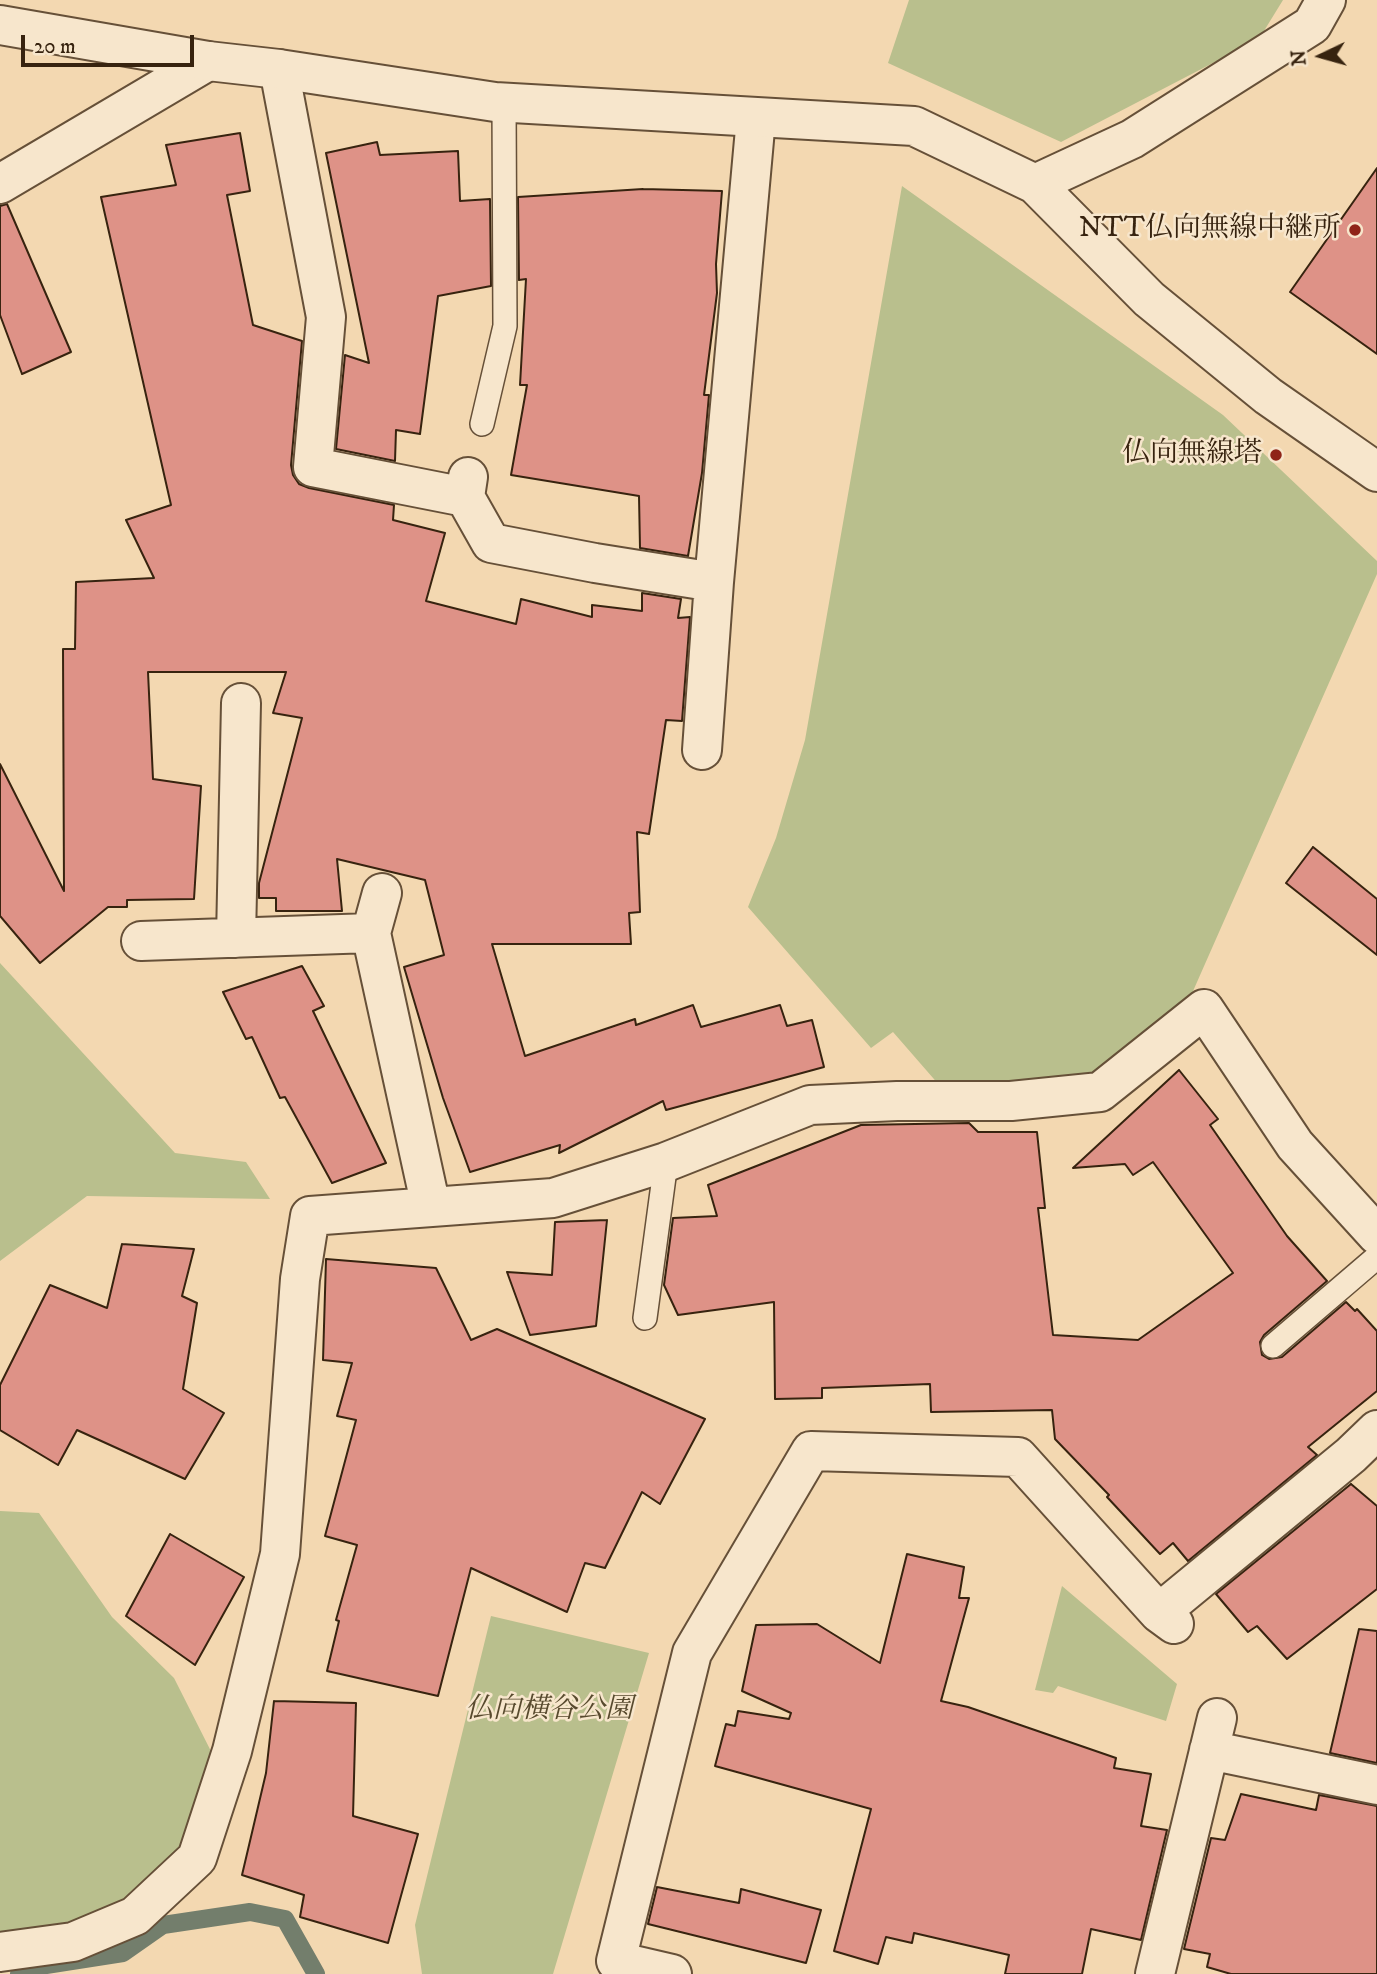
<!DOCTYPE html>
<meta charset="utf-8">
<style>
body{margin:0}
#map{position:relative;width:1377px;height:1974px;overflow:hidden;background:#f3d8b1;font-family:"IM FELL DW Pica",serif}
canvas{display:block}
.north{position:absolute;left:1286px;top:21px;width:70px;height:70px;-webkit-text-stroke:5px #f7e6cc;paint-order:stroke;rotate:265deg;font-size:19px;font-weight:700;line-height:28px;text-align:center;color:#37230f}
.north::after{content:'';display:block;margin:auto;width:24px;height:32px;background:#37230f;clip-path:polygon(50% 0,100% 100%,50% 72%,0 100%)}
.scale{position:absolute;left:21px;top:35px;width:173px;height:32px;box-sizing:border-box;border:4px solid #37230f;border-top:0;padding-left:9px;font-size:21px;line-height:24px;white-space:nowrap;color:#37230f;-webkit-text-stroke:5px #f7e6cc;paint-order:stroke}
</style>
<div id="map">
<canvas width="1377" height="1974"></canvas>
<div class="north">N</div>
<div class="scale">20 m</div>
</div>
<script>
const g = document.querySelector('canvas').getContext('2d');
g.lineJoin = 'round';
function paint(path, color) { g.fillStyle = color; g.fill(path, 'evenodd'); }
const poly = rows => new Path2D(rows.map(r => 'M' + r).join(''));
function strokePath(path, color, width, dash) { g.strokeStyle = color; g.lineWidth = width; g.lineCap = dash ? 'butt' : 'round'; g.setLineDash(dash || []); g.stroke(path); }
function write(font, color, halo, rows, align = 'center') {
  g.font = font + ' "IM FELL DW Pica","Noto Serif JP",serif'; g.lineWidth = 5; g.setLineDash([]); g.textBaseline = 'middle'; g.strokeStyle = halo; g.fillStyle = color; for (const [text, x, y, turn = 0] of rows) {
    g.save(); g.translate(x, y); g.rotate((+turn || 0) * Math.PI / 180); g.textAlign = isNaN(turn) ? turn : align; if (halo) g.strokeText(text, 0, 0); g.fillText(text, 0, 0); g.restore();
  }
}
const green = poly([
 [909,0,1283,0,1259,39,1061,142,888,63],
 [902,186,1223,415,1377,561,1377,574,1186,1007,1093,1081,940,1086,893,1032,871,1048,748,907,776,838,805,740],
 [0,963,175,1153,246,1162,270,1199,87,1196,0,1261],
 [0,1511,39,1513,112,1617,174,1678,224,1777,178,1870,107,1923,0,1961],
 [1062,1586,1177,1684,1166,1721,1058,1686,1053,1693,1035,1690],
 [491,1616,649,1653,553,1974,422,1974,415,1925]
]);
const stream = poly([
 [19,1974,34,1967,123,1953,163,1925,250,1912,285,1919,316,1974]
]);
const building = poly([
 [240,133,250,191,227,195,253,325,302,341,291,465,293,475,299,484,309,488,394,505,393,520,445,533,426,601,516,624,521,599,592,617,592,605,642,611,642,593,681,599,678,618,690,617,682,721,666,720,649,834,637,832,640,912,629,913,631,944,492,944,525,1056,635,1019,636,1025,693,1005,701,1027,780,1005,787,1026,812,1020,824,1067,666,1110,663,1101,559,1153,560,1145,470,1172,443,1098,404,967,444,955,425,880,337,859,342,911,276,911,276,898,259,898,259,883,302,718,273,713,286,672,148,672,153,779,201,786,194,899,127,900,127,907,108,907,40,963,0,916,0,764,64,891,63,649,75,649,76,582,154,578,126,520,171,505,101,197,176,185,166,145,240,133],
 [377,142,380,155,458,151,460,201,490,199,491,286,438,296,420,434,396,430,395,461,336,449,345,355,369,363,326,153,377,142],
 [1377,168,1377,354,1290,292,1377,168],
 [643,189,722,191,716,264,717,293,704,395,709,395,702,473,688,556,640,548,639,496,511,475,527,385,520,385,526,279,519,280,518,197,643,189],
 [7,204,71,352,22,374,0,315,0,206,7,204],
 [1313,847,1377,899,1377,955,1286,883,1313,847],
 [302,966,324,1006,313,1011,386,1163,332,1183,285,1097,280,1098,252,1037,246,1039,223,992,302,966],
 [1179,1070,1218,1119,1210,1125,1287,1236,1327,1281,1264,1335,1260,1342,1262,1355,1269,1359,1282,1357,1346,1302,1355,1311,1357,1309,1377,1331,1377,1391,1308,1447,1317,1455,1188,1561,1173,1543,1160,1554,1107,1497,1109,1495,1055,1439,1052,1410,931,1412,930,1384,822,1388,822,1398,775,1399,774,1302,678,1315,664,1285,673,1218,717,1216,708,1185,861,1125,969,1123,978,1132,1037,1132,1045,1208,1038,1208,1053,1335,1138,1340,1233,1273,1153,1162,1133,1175,1125,1164,1073,1168,1179,1070],
 [607,1220,596,1326,530,1335,507,1272,552,1275,555,1222,607,1220],
 [122,1244,194,1249,182,1296,197,1303,183,1389,224,1413,185,1479,77,1430,58,1465,0,1430,0,1385,50,1285,107,1308,122,1244],
 [326,1259,436,1268,471,1340,497,1329,705,1419,660,1504,642,1492,605,1568,585,1563,567,1612,471,1568,438,1696,327,1671,339,1621,336,1620,357,1545,325,1536,356,1420,337,1416,352,1363,323,1360,326,1259],
 [1351,1484,1377,1506,1377,1589,1287,1659,1257,1626,1248,1632,1216,1594,1351,1484],
 [170,1534,244,1577,195,1665,126,1616,170,1534],
 [907,1554,964,1567,959,1598,969,1598,941,1701,968,1707,1116,1758,1114,1768,1151,1774,1141,1826,1167,1830,1141,1940,1091,1929,1082,1974,1005,1974,1009,1955,914,1933,912,1943,886,1937,878,1964,834,1951,871,1809,715,1766,726,1724,735,1726,738,1711,789,1719,791,1713,742,1691,756,1625,817,1624,880,1663,907,1554],
 [1359,1629,1377,1631,1377,1763,1330,1753,1359,1629],
 [274,1701,356,1703,353,1816,418,1834,388,1943,300,1917,304,1895,242,1875,266,1773,274,1701],
 [1241,1794,1316,1810,1319,1795,1377,1806,1377,1974,1231,1974,1207,1967,1210,1954,1184,1949,1211,1838,1225,1840,1241,1794],
 [657,1887,739,1903,741,1889,821,1910,806,1963,648,1924,657,1887]
]);
const service = poly([
 [482,424,505,326,504,102],
 [645,1318,666,1162],
 [1273,1346,1377,1257]
]);
const minor = poly([
 [279,69,326,317,313,467,465,497],
 [0,184,208,61],
 [1035,184,1132,139,1312,25,1326,0],
 [468,477,465,497,491,543,595,563,714,582,756,118],
 [702,750,714,582],
 [382,893,371,933,431,1207],
 [236,938,241,703],
 [141,941,371,933],
 [1159,1613,1351,1455,1377,1430],
 [1209,1750,1377,1785],
 [0,1952,73,1942,135,1916,197,1858,232,1751,280,1554,300,1279,310,1216,553,1198,666,1162,810,1105,897,1101,1011,1101,1100,1092,1204,1009,1295,1145,1377,1235],
 [672,1974,616,1961,692,1653,811,1451,1018,1457,1159,1613,1174,1624],
 [1155,1974,1217,1718]
]);
const tertiary = poly([
 [0,25,208,61,279,69,495,102,914,126,1035,184,1149,299,1268,396,1377,472]
]);
const markers = [
 [1355,230,7,"#8f2418"],
 [1276,455,7,"#8f2418"]
];
const poiNames = [
 ["NTT仏向無線中継所",1341,230],
 ["仏向無線塔",1262,455]
];
const parkNames = [
 ["仏向横谷公園",549,1711]
];
paint(green, '#b9bf8d');
strokePath(stream, '#737e6c', 18);
paint(building, '#de9287');
strokePath(building, '#37230f', 2);
strokePath(service, '#665038', 26);
strokePath(minor, '#665038', 42);
strokePath(tertiary, '#665038', 42);
strokePath(service, '#f7e6cc', 23);
strokePath(minor, '#f7e6cc', 38);
strokePath(tertiary, '#f7e6cc', 38);
for (const [x, y, r, color] of markers) { const dot = new Path2D(); dot.arc(x, y, r, 0, 2 * Math.PI); g.fillStyle = color; g.fill(dot); strokePath(dot, '#f7e6cc', 2.5); }
write('28px', '#37230f', '#f7e6cc', poiNames, 'right');
write('italic 28px', '#584a2e', '#f7e6cc', parkNames);
</script>
